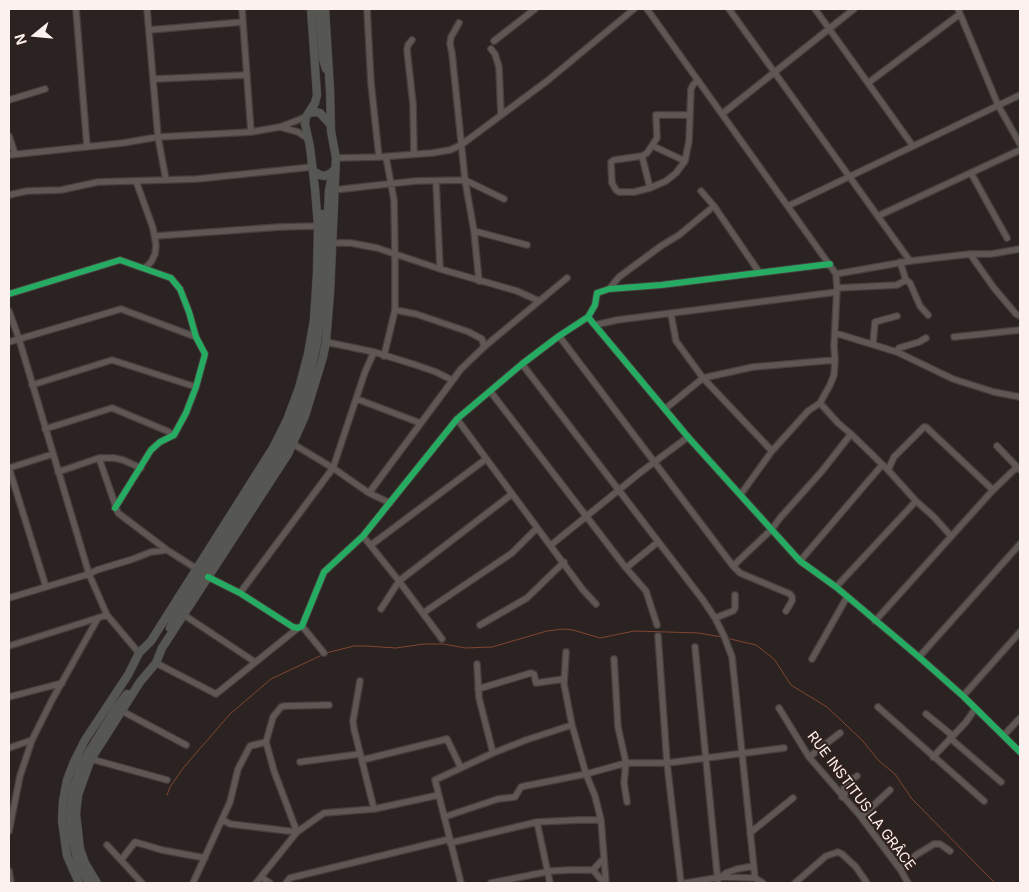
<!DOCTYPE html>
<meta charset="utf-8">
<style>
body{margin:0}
#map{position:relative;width:1029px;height:892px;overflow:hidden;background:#2b2321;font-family:Inter,sans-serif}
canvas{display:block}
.frame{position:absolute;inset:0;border:10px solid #fcf1ee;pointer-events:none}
.north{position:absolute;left:10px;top:10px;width:50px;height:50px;-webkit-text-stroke:4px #30211c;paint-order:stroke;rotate:253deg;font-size:14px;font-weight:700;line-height:20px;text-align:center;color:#fcf1ee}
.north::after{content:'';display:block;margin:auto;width:18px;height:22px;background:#fcf1ee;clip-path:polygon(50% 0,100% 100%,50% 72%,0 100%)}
</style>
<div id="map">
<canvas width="1029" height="892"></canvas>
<div class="frame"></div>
<div class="north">N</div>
</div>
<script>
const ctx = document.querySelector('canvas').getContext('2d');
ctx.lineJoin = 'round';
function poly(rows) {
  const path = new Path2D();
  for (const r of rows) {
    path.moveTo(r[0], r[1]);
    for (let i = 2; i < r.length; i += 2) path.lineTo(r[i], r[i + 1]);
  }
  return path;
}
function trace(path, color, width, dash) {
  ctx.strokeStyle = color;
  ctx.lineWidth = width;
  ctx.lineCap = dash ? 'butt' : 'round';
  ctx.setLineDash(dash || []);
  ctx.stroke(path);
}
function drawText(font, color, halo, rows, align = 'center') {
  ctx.font = font + ' Inter,sans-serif';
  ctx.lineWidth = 4;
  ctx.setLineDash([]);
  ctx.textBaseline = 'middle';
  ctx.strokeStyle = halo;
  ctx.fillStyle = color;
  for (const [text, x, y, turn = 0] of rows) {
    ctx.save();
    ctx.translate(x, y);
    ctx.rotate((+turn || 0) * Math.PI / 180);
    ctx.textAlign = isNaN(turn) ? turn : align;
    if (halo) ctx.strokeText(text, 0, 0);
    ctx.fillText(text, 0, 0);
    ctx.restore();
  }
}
trace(poly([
 [726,638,756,645,774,659,791,685,827,707,862,740,879,761,895,774,912,799,995,883],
 [326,653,354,646,366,646,396,648,424,644,444,644,465,648,492,647,547,631,563,629,573,630,600,638,634,631,699,633,722,637],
 [167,795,170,787,184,767,230,714,271,679,322,655]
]), '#804631', 1);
const minor = poly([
 [76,9,87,147],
 [147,9,158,137,166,180],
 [242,9,251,132],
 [367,9,371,83,379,157],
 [647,9,836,274,837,288,834,346,835,360,834,375,830,385,820,403,808,411,772,451,741,494],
 [729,9,910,261],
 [815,9,913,146],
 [958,9,998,105,1020,144],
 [459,23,451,37,450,44,452,53,465,180,474,231,479,281],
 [149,30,243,22],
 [412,40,408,45,407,50,413,104,414,154],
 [494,41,535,9],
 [491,49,495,54,499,67,501,115],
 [154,79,247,75],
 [868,83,960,14],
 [9,100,45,89],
 [722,114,854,9],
 [690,115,656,115,657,138,647,153,642,156,614,160,611,162,612,183,616,190,619,192,634,192,650,188,666,181,676,173,685,161,689,141,691,89,693,85,698,80],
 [280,127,298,132,307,138],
 [9,136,15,154],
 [653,146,685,161],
 [9,155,123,143,158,137,251,132,280,127,306,117],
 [642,156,650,188],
 [336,158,379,157,432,153,450,150,461,145,547,81,634,9],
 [971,173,1007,238],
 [136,181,153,228,156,245,155,254,151,262,145,268],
 [436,181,440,269],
 [334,190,415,181,465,180,504,199],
 [701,191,714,206,759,272],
 [9,195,27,191,61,190,98,182,197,179,312,167],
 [788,206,1020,95],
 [878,216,1020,150],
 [474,231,527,245],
 [155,236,280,227,318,226],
 [333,243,351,243,377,248,440,269,517,291,539,301],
 [970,254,994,288,1016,314,1020,316],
 [900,262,906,280,910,283,920,306,928,315],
 [836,274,910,261,970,254,991,254,1020,249],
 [837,288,897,285,906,280],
 [609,289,619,277,661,246,679,235,714,206],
 [9,294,120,260,171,278,180,289,189,312,196,337,205,354,196,387,186,413,174,435,160,442,151,450,115,508],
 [395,310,416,314,469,332,482,339,484,347],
 [9,311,19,339,89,574,107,615,139,653],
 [671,314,676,341,703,378,772,451],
 [588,317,688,437,800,561,836,587,919,657,963,696,1020,752],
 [595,325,617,320,837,292],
 [835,333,897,352,953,379,994,392,1020,397],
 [559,336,733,566,740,573,790,594,792,597,792,601,786,611],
 [954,337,1020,330],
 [9,342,121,309,196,337],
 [326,342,374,352,416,365,436,372,452,380],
 [873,344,875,322,897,316],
 [897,352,899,348,919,342,926,338],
 [384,356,395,310,395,255,394,200,386,157],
 [522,364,703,600,715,618,724,636,732,657,755,878],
 [32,385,112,360,196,387],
 [490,391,626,568,646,591,657,625],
 [357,399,420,423],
 [820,403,838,423,851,434,888,470,916,501,934,517,951,536],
 [665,409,703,378,753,367,835,360],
 [457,419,583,590,596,604],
 [45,429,112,408,167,431,174,435],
 [293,444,333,468,369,493,390,503],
 [997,446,1020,470],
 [99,458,118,513,167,550,197,569],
 [888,470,894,457,924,427,926,427,993,490],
 [58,472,99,458,114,458,123,460,141,468],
 [369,493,461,369,484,347,567,278],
 [363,536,399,581,442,639],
 [371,545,486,459],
 [551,545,641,472,688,437],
 [800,561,882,465],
 [733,566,772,529,780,518,822,471,851,434],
 [626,568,658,542],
 [208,577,240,593,293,627,298,628,302,626,324,572,363,536,457,419,522,364,559,336,588,317,595,305,597,293,609,289,661,285,830,264],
 [46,587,9,468,53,454],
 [836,587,916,501],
 [240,593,333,468,365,372,374,352],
 [9,598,89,574,97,570,133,559,151,552,167,550],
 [381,609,399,581,512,494],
 [423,613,512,553,537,528],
 [184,615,255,662],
 [715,618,733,611,735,608,735,595],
 [875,621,993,490,1017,467],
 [480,625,527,598,564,562],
 [302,626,324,653],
 [658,636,667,763,681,883],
 [9,646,107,615],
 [695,647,718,883],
 [566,652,564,684,572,725,586,774,595,796,601,820,604,858,593,870],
 [919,657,1020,544],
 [614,659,618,727,626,763,624,783,627,802],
 [812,659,847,597],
 [156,663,216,694,298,628],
 [477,664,479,698,493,753],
 [360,681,353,721,354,729,374,809],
 [478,689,531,673,534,674,536,683,564,679],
 [963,696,1020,632],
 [9,697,62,683],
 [878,707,984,801],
 [779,708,809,757,861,817,900,869,908,883],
 [122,711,186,745],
 [926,714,953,736],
 [1004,735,1020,718],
 [950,738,1001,782],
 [9,748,32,740],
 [809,757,840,733],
 [933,757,966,722,975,709],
 [91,759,167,780],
 [362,760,447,739,461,768],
 [300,762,360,754],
 [842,797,845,794,844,788,846,783,857,776],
 [444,817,498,799,515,797,521,787,525,786,586,774,626,763,667,763,784,748],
 [861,817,890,790],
 [222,819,230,824,297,832,274,771,266,742,273,717,281,707,285,706,329,705],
 [537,822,550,883],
 [9,831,20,776,32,740,52,700,98,618],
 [750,833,793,798],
 [450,843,537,822,579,820,601,820],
 [107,845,142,883],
 [604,858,606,883],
 [121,860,135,842,162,850,205,858],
 [900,869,916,855,934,844,940,844,950,851],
 [9,871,11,883],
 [261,877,270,883],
 [721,877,726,873,737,869,754,866],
 [193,883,230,802,238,769,250,746,266,742],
 [256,883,297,832,324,813,374,809,439,795],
 [286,883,290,878,450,839],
 [461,883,435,780,493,753,526,740,572,725],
 [491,883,551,871,569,870,593,870,604,883],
 [686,883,721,877,755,878,763,883],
 [795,883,826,856,838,852,842,854,856,867,867,883]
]);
const major = poly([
 [319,9,323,59,326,69],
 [309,113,316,112,320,113,330,124],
 [313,171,320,175,325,176,331,173,335,169],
 [327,234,329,190,331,181],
 [170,628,177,612,280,452,293,426,304,397,317,343,323,296,325,241,322,214],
 [79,883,67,856,62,821,63,801,67,780,74,762,85,740,128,675,139,653,151,641,273,448,287,420,299,388,308,354,314,320,317,273,318,226,315,189,310,147,305,124,306,117,315,103,317,95,311,9],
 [89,883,78,864,71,832,70,813,73,789,82,763,116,708,127,694],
 [97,883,85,863,80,849,76,814,78,795,91,759,140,682,156,663,162,648,288,454,305,416,323,357,326,342,330,293,336,158,331,131,330,90,325,9]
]);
trace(minor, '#453e3c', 8);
trace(major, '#453e3c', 9);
trace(minor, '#5e5754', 5.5);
trace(major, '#565652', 8);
trace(poly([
 [9,294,120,260,171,278,180,289,189,312,196,337,205,354,196,387,186,413,174,435,160,442,151,450,115,508],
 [588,317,688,437,800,561,836,587,919,657,963,696,1020,752],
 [208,577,240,593,293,627,298,628,302,626,324,572,363,536,457,419,522,364,559,336,588,317,595,305,597,293,609,289,661,285,830,264]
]), '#26ab63', 6);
drawText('14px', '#fcf1ee', '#30211c', [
 ["RUE INSTITUS LA GRÂCE",861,801,53]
]);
</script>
